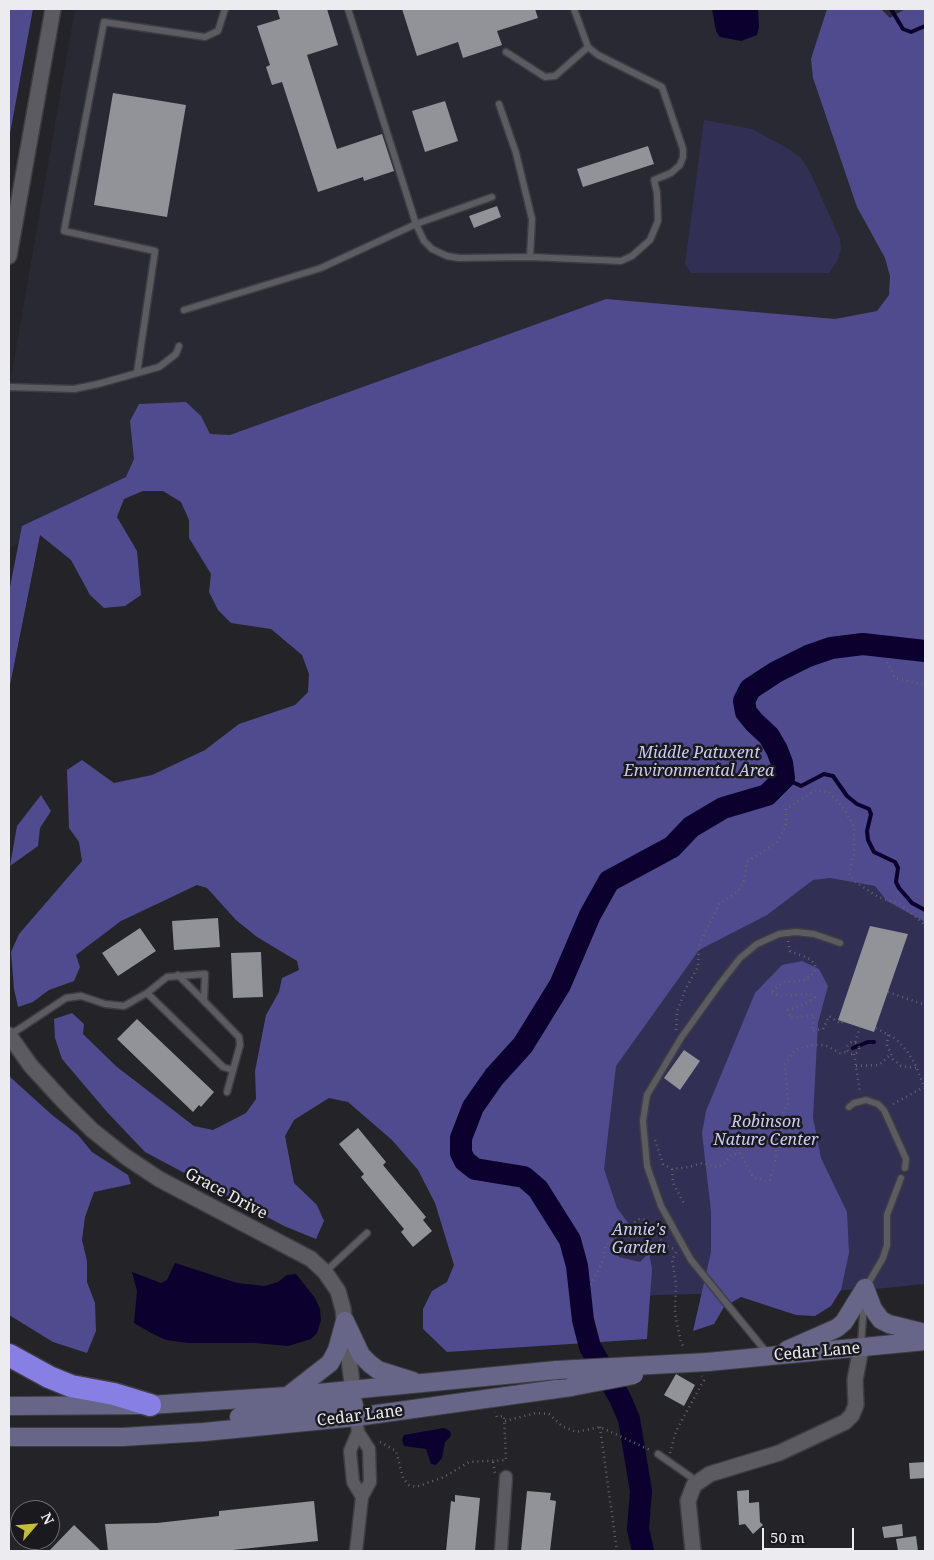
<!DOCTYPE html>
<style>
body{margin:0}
#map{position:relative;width:934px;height:1560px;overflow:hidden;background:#232328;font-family:"Noto Serif",serif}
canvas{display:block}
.frame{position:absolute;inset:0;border:10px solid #ececf0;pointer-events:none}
.north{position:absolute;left:10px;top:1500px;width:50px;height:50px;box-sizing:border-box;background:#19191e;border:1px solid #6d6d72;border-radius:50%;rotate:63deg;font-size:14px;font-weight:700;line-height:20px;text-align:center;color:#ececf0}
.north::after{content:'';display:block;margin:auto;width:18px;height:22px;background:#c4bc3d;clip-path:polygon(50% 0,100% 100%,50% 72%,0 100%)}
.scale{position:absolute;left:762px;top:1528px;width:92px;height:22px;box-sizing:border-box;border:2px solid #ececf0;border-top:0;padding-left:6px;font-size:15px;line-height:18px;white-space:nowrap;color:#ececf0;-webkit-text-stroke:4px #19191e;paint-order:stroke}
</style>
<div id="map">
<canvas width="934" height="1560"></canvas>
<div class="frame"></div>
<div class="north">N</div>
<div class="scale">50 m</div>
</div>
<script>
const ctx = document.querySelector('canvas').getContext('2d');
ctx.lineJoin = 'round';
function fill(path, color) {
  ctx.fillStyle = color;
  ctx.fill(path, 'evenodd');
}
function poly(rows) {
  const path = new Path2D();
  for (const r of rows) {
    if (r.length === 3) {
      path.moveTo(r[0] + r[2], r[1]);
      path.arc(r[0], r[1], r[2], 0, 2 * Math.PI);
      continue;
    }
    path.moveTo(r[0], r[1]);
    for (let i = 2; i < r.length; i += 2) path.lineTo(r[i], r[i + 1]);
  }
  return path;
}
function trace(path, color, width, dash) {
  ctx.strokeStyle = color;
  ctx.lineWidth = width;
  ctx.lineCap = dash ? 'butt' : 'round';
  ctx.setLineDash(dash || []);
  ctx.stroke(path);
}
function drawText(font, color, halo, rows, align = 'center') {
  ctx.font = font + ' "Noto Serif",serif';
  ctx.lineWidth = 5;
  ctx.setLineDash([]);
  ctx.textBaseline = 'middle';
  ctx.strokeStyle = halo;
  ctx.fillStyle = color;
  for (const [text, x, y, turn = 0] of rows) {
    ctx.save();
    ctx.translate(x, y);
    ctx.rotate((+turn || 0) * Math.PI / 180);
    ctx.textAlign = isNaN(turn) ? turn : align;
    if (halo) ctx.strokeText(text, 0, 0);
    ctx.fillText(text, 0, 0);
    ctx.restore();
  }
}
fill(poly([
 [75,9,925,9,925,593,205,451,9,548,9,389]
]), '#292934');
fill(poly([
 [704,120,752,129,789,149,801,158,811,174,840,239,841,250,838,259,829,273,691,273,685,264],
 [925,593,925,1284,875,1289,591,1297,421,1081]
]), '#322f55');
fill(poly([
 [9,9,33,9,9,139],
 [827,9,881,9,890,18,905,9,925,9,925,922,887,901,875,886,830,878,813,880,767,915,699,950,616,1066,604,1169,617,1208,629,1224,613,1236,619,1257,640,1262,649,1253,652,1269,647,1339,447,1352,423,1329,423,1309,432,1291,447,1282,454,1265,435,1203,418,1170,392,1140,348,1102,329,1098,294,1120,285,1136,294,1183,317,1205,324,1221,316,1239,284,1226,145,1152,107,1112,62,1059,55,1038,54,1019,72,1013,84,1024,83,1034,117,1067,194,1126,213,1130,246,1113,256,1099,255,1071,266,1015,279,992,282,978,299,970,297,961,257,937,236,920,207,888,197,885,121,921,76,955,80,967,74,981,49,990,33,1002,18,1007,14,989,11,952,19,934,82,861,79,842,69,828,67,770,82,760,114,783,152,775,205,750,239,724,295,705,308,692,309,674,302,655,271,629,231,623,218,610,209,592,211,574,189,538,189,520,181,502,163,491,143,491,124,499,117,517,137,551,141,595,125,606,104,608,90,595,71,560,40,535,9,690,9,592,22,526,126,477,134,459,130,421,139,404,186,402,201,416,210,434,230,435,606,299,835,319,877,311,889,295,890,276,885,258,857,207,813,78,811,59],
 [41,795,51,811,40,828,38,846,10,866,17,826],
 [802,961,819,969,828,986,818,1023,813,1118,821,1158,847,1212,849,1253,841,1290,831,1306,815,1316,796,1315,741,1297,724,1307,714,1324,693,1331,711,1252,711,1211,702,1133,706,1111,755,993,782,965],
 [9,1076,51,1114,78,1135,92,1152,128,1175,131,1184,94,1192,85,1217,82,1240,87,1261,87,1282,95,1303,96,1331,87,1353,53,1342,9,1315]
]), '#504a8e');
fill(poly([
 [712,9,758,9,759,27,757,35,741,41,720,37,716,31],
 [175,1263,237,1283,265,1286,278,1282,287,1275,296,1274,315,1298,320,1309,321,1320,317,1333,311,1339,288,1346,255,1343,188,1343,166,1340,153,1334,134,1323,137,1291,132,1272,161,1283,167,1280],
 [444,1428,450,1431,451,1436,445,1442,442,1458,436,1465,431,1464,426,1449,404,1446,402,1440,404,1435]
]), '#0c012e');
trace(poly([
 [891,9,903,29,911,32,925,26],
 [784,778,801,786,824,774,833,776,847,796,857,804,869,809,871,814,867,831,868,840,874,852,895,862,898,868,896,882,899,888,912,903,925,910],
 [853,1048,868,1042,874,1042]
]), '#0c012e', 4);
trace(poly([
 [643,1551,638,1529,641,1491,629,1419,620,1398,590,1347,583,1320,577,1266,570,1240,538,1189,524,1177,475,1169,465,1161,461,1153,461,1138,473,1107,494,1077,523,1045,560,985,590,915,609,881,672,847,691,827,723,808,767,795,784,778,782,763,777,750,769,736,754,722,746,712,744,701,750,689,776,672,808,656,831,648,863,644,925,651]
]), '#0c012e', 22);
fill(poly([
 [277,9,327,9,338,45,307,55,337,149,382,134,394,171,364,181,363,177,318,192,282,82,272,85,266,67,270,65,257,26,280,19],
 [402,9,535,9,538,18,497,31,502,45,463,58,458,42,417,56],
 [113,93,186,105,167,217,94,205],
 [445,101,458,141,425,152,412,111],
 [648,146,654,164,583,187,577,169],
 [497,206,501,217,474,228,469,216],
 [218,918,220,947,174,950,172,921],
 [870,926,908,934,874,1032,838,1020],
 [140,928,156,951,118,976,102,953],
 [261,952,263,997,233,998,231,953],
 [137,1019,214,1092,201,1107,199,1105,193,1112,117,1039],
 [684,1050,700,1061,680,1090,664,1078],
 [358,1128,386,1162,383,1165,426,1217,423,1220,432,1231,413,1247,401,1232,404,1229,361,1177,364,1174,339,1144],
 [676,1374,695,1385,684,1406,664,1395],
 [925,1462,925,1478,910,1479,909,1463],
 [749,1490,749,1503,759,1502,760,1522,763,1525,753,1534,745,1524,739,1525,737,1491],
 [527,1491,551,1493,550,1500,556,1501,550,1551,521,1551],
 [455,1495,480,1498,475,1551,446,1551,451,1501,455,1502],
 [314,1501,318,1541,223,1551,108,1551,105,1524,157,1523,219,1516,219,1511],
 [902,1524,903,1536,884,1538,882,1527],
 [74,1525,101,1551,49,1551],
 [916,1536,918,1551,898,1551,896,1539]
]), '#929299');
const service = poly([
 [348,9,416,224,424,241,432,249,447,256,459,258,530,257,621,261,632,256,650,240,658,221,657,193,654,180,671,173,680,165,683,157,683,149,662,87,598,55,588,47,574,9],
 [506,52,545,77,555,76,588,47],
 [499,104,516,153,532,219,530,257],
 [184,310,321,268,416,224,492,197],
 [137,373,155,251,64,231,104,22,205,37,218,31,225,9],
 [9,387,74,389,98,384,159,367,176,354,179,346],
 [178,975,204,1001],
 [147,993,223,1067,233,1070],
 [10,1035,66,998,81,996,105,1004,124,1006,147,993,167,977,205,974,204,1001,239,1037,240,1045,227,1092],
 [849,1107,854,1103,866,1100,878,1104,884,1110,906,1159,905,1168],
 [326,1271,367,1233],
 [866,1287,883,1258,887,1245,887,1215,901,1178],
 [861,1345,864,1302],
 [768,1354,691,1260,661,1206,647,1166,643,1121,647,1095,681,1038,719,985,740,958,757,944,779,934,796,932,814,934,840,943],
 [658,1454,698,1482]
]);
const minor = poly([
 [358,1432,350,1451,353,1482,362,1497],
 [356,1551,362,1497,370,1482,369,1449,358,1432,356,1417],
 [501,1551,506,1477]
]);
const tertiary = poly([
 [9,256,53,9],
 [9,1035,31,1066,64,1102,92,1130,126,1157,159,1179,311,1259,325,1272,338,1291,343,1309,354,1400],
 [693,1551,688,1501,694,1485,710,1474,779,1453,845,1422,852,1415,856,1405,855,1380,861,1348]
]);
const secondary = poly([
 [865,1288,873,1309,881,1320,889,1324,925,1333],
 [345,1321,361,1355,370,1364,378,1370,413,1381],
 [787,1350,837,1328,844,1322,865,1288],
 [708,1362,925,1341],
 [289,1395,330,1363,337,1350,345,1321],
 [9,1406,150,1405,288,1396,557,1370],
 [239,1417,354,1405],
 [9,1437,122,1437,204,1432,356,1417,571,1387]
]);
const motorway = poly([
 [9,1355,49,1377,71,1386,114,1394,150,1405]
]);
trace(service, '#3d3d42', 9);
trace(minor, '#3d3d42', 15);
trace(tertiary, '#3d3d42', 18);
trace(secondary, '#3d3d42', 20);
trace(motorway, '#3d3d42', 25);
trace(poly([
 [887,662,895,678,925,685],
 [788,941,790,951,810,959,815,964,815,972,805,980,783,982,770,993,780,996,810,994,815,997,804,1004,788,1010,790,1018,814,1015,812,1031,823,1029,829,1016,841,1024,843,1021],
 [888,992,925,1005],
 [876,1028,896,1039,907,1051,915,1064,925,1089],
 [676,1030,677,1012,685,990,698,967,699,945,719,904,737,892,743,884,747,862,777,842,786,826,786,809,816,790,830,793,845,810,854,827,854,854,849,873,854,881,878,897,900,904,925,925],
 [888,1035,887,1045,893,1059,901,1066,917,1068],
 [853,1048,6],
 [855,1042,860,1027],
 [854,1054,860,1092],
 [856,1066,879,1065,890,1055],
 [893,1104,924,1087],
 [655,1140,663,1164,672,1169,689,1167,702,1163,717,1167,726,1163,731,1155,740,1153,753,1177,764,1181,770,1180,776,1158,777,1121,788,1104,785,1064,793,1052,799,1048,814,1045,825,1045,840,1053,848,1052],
 [672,1169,673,1183,685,1205],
 [641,1227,8],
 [649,1231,658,1235,663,1244,674,1249],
 [676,1252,672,1260,676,1283,675,1314,681,1343,685,1348],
 [591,1285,604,1258,605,1246,617,1236,635,1233],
 [505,1421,536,1413,549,1414,562,1426,576,1432,600,1427,650,1450],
 [600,1427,617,1551],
 [380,1442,396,1451,403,1478,409,1485,416,1487,444,1477,469,1462,506,1460,504,1416,497,1417,495,1412],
 [670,1453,676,1431,704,1380,702,1376],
 [493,1462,495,1473]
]), '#646469', 2.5, [1, 4]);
trace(service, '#5b5b61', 6);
trace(minor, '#5b5b61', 12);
trace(tertiary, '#5b5b61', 15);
trace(secondary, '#686688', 18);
trace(motorway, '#887fe4', 22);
const secondaryBridge = poly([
 [557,1370,708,1362],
 [571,1387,634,1375]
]);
trace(secondaryBridge, '#3d3d42', 20, []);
trace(secondaryBridge, '#686688', 18);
drawText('italic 16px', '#ccccf4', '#19191e', [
 ["Middle Patuxent",699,753],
 ["Environmental Area",699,771],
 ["Robinson",766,1122],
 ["Nature Center",766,1140],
 ["Annie's",639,1230],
 ["Garden",639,1248]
]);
drawText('16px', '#ececf0', '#19191e', [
 ["Grace Drive",226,1194,28],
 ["Cedar Lane",817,1352,-5],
 ["Cedar Lane",360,1416,-7]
]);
</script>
